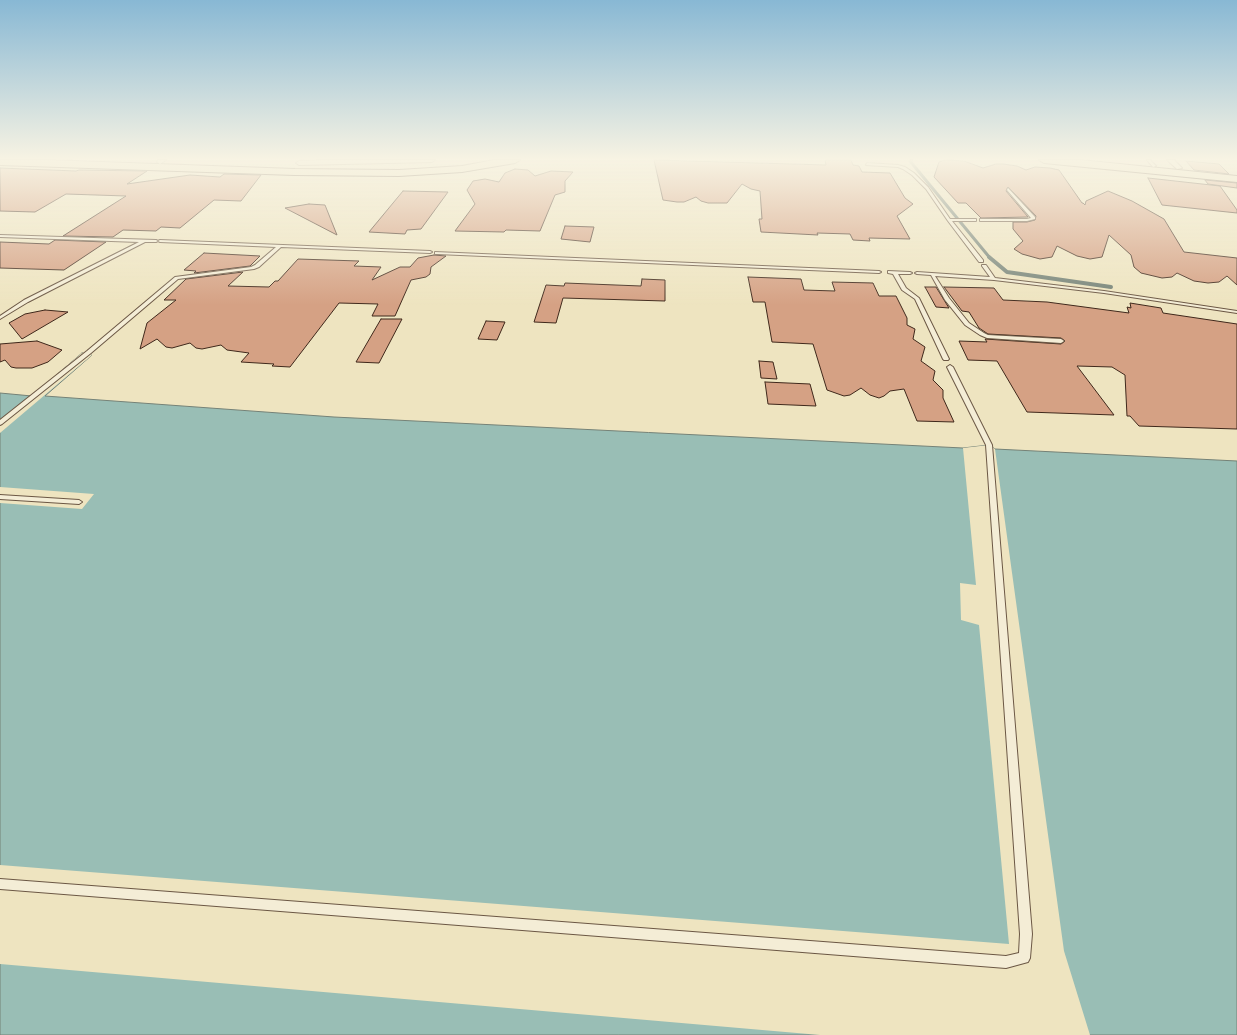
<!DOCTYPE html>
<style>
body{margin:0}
canvas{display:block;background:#eee4c0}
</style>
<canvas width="1237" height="1035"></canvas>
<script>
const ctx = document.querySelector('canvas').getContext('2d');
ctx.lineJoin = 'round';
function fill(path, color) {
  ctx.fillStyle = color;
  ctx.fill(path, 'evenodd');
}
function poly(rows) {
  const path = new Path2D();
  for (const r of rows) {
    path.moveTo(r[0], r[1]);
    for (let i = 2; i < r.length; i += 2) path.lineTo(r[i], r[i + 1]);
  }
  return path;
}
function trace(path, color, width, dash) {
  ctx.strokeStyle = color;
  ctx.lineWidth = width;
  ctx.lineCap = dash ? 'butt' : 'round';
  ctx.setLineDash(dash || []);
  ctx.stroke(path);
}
const water = poly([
 [82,353,92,355,45,396,334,417,963,448,989,445,995,449,1237,461,1237,1035,0,1035,0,393,32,396,82,353]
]);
fill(water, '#99beb5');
trace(water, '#758277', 1);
fill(poly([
 [89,352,92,355,0,433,0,422,82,353],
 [989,445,995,449,1064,951,1090,1035,820,1035,0,964,0,865,1009,944,979,625,961,620,960,583,976,585,963,448],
 [0,487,94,494,82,509,0,503]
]), '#eee4c0');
trace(poly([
 [912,160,910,161,990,258]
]), '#758277', 3);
trace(poly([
 [989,257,1007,272,1111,287]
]), '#758277', 4);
const building = poly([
 [654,160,826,165,825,160,851,160,853,165,859,166,862,172,890,173,905,198,913,204,897,216,910,239,869,238,870,241,853,240,850,234,817,233,818,235,761,232,759,219,762,219,760,191,751,189,742,184,727,203,708,203,701,201,696,197,684,202,677,202,663,200,654,160],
 [945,160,964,161,983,168,996,164,1003,164,1017,166,1026,170,1035,167,1050,168,1059,170,1082,203,1083,203,1085,205,1086,201,1108,191,1132,201,1164,219,1184,252,1237,258,1237,285,1227,276,1219,282,1208,283,1194,281,1177,273,1172,277,1162,278,1141,273,1134,267,1131,255,1109,235,1102,257,1090,259,1077,256,1057,246,1052,257,1040,259,1022,254,1014,249,1023,241,1013,229,1013,222,1027,222,1035,220,1036,216,1008,187,1006,191,1028,217,981,218,966,203,958,203,934,177,939,162,945,160],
 [1186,161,1219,164,1229,174,1194,170,1186,161],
 [0,168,76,171,79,170,147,171,127,184,190,175,220,177,224,174,261,175,241,201,214,200,180,228,161,227,156,231,123,230,113,237,63,236,126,196,66,194,35,212,0,211,0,168],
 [515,169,528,170,535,176,551,171,573,172,565,181,565,192,555,195,540,231,506,230,504,232,455,231,475,204,467,190,473,181,485,179,499,182,505,173,515,169],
 [1148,178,1220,186,1237,210,1237,213,1162,205,1148,178],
 [1205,180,1237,183,1237,188,1208,184,1205,180],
 [403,191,448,192,421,229,407,230,405,234,369,232,403,191],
 [309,204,325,205,337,235,285,208,309,204],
 [565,226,594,227,590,242,561,239,565,226],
 [55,240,106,242,64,270,0,268,0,242,49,244,55,240],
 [204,253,260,256,250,266,194,273,196,271,184,270,204,253],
 [434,255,446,256,431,267,430,274,426,277,411,280,395,316,372,316,378,304,339,303,290,367,272,366,274,364,241,362,249,353,227,350,221,345,202,349,196,348,190,343,172,348,166,347,157,339,140,349,147,323,176,300,164,300,186,279,243,272,228,286,269,287,275,281,278,281,298,259,359,261,354,266,381,267,372,280,400,267,410,267,418,258,434,255],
 [748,277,801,279,804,290,835,291,832,282,873,283,879,296,896,296,907,318,907,325,915,329,913,339,925,347,921,361,935,371,933,380,943,390,943,398,954,422,917,421,904,389,890,391,884,396,879,398,870,395,861,388,850,395,844,396,827,390,813,344,772,342,765,302,753,302,748,277],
 [642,279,665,280,665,301,563,298,556,323,534,322,546,285,564,286,565,283,641,286,642,279],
 [925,287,936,287,949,308,936,307,925,287],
 [944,287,994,288,1003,300,1047,302,1129,313,1127,307,1131,308,1130,303,1161,308,1163,313,1237,324,1237,429,1139,426,1130,416,1127,416,1125,375,1112,367,1077,366,1114,415,1027,412,997,361,968,360,959,341,987,342,985,339,1061,344,1065,341,1061,338,988,334,979,328,969,312,962,311,944,287],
 [45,310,68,312,22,339,9,323,25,314,45,310],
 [381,319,402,319,379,363,356,362,381,319],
 [486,321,505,322,497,340,478,339,486,321],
 [37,341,62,350,48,362,32,368,16,368,11,367,5,360,0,362,0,344,37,341],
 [759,361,773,362,777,379,761,378,759,361],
 [765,382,810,384,816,406,768,404,765,382]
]);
fill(building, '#d5a184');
trace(building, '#3f281b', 1);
const lane = poly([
 [1147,160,1150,160,1156,166,1153,167,1147,160],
 [867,163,898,165,905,167,914,173,928,187,950,219,976,219,976,221,952,221,983,260,983,262,979,262,948,221,926,189,912,175,903,169,898,167,866,165,867,163],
 [1008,188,1035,217,1035,219,1027,221,980,221,980,219,1027,219,1031,218,1007,190,1008,188],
 [0,235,156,240,158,241,160,240,430,251,432,252,430,253,281,247,259,267,254,269,178,279,91,353,2,424,0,425,0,420,87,351,175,277,251,267,255,265,276,247,160,242,158,241,156,242,145,242,28,302,0,319,0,316,24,300,139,242,0,237,0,235],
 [435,252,879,271,881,272,879,273,437,254,435,254,435,252],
 [982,265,986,265,995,278,1104,291,1237,311,1237,313,1104,293,994,280,935,276,949,298,969,323,984,333,988,335,1061,339,1064,341,1061,343,987,338,980,335,965,325,945,300,931,275,917,274,915,273,917,272,990,277,982,266,982,265],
 [888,271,910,272,912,273,910,274,898,274,906,288,919,298,949,359,948,360,944,360,943,359,915,299,902,290,893,274,888,273,888,271],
 [950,365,953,367,992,445,1032,934,1030,958,1028,962,1006,968,0,889,0,879,1006,956,1019,953,1020,934,986,445,947,367,950,365],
 [0,495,79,500,82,502,79,504,0,499,0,495]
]);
const street = poly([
 [166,160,160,164,157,162,158,160,166,160],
 [324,160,435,160,432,162,299,165,296,163,299,161,324,160],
 [1167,160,1174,160,1182,168,1177,169,1167,160]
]);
const highway = poly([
 [0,160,47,160,295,169,399,170,462,166,494,160,520,160,515,163,462,172,399,176,295,175,0,165,0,160],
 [1039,160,1081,160,1237,176,1237,182,1044,163,1039,160]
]);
trace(lane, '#6b5744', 2);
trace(street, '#6b5744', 2);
trace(highway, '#3f281b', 2);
fill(lane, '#f4edd6');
fill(street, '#f4edd6');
fill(highway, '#eee4c0');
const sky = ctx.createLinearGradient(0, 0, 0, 305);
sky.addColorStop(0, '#88b8d4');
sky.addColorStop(0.52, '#f7f3e3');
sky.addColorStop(1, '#f7f3e300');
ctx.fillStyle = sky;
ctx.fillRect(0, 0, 1237, 305);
</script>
